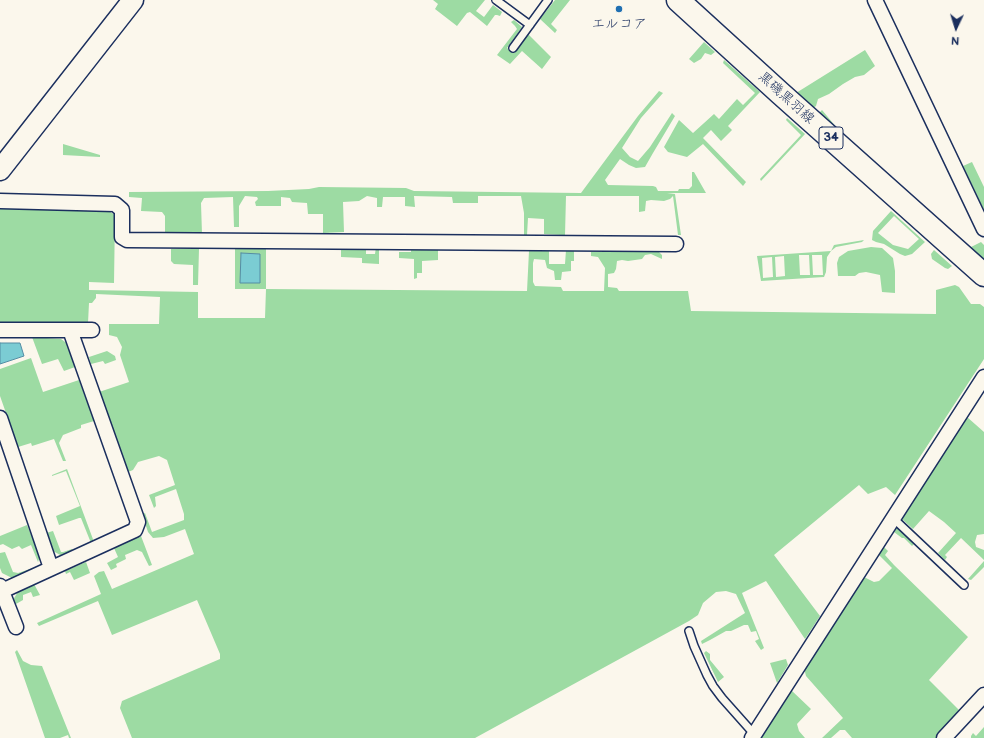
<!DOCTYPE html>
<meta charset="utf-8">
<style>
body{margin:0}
#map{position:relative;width:984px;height:738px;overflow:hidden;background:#fbf7ec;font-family:"Balsamiq Sans",sans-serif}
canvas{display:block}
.north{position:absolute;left:936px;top:8px;width:40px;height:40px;-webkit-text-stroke:3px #fbf7ec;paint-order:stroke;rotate:184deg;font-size:11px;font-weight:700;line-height:16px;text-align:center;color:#1b2f5e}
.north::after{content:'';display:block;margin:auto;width:14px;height:18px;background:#1b2f5e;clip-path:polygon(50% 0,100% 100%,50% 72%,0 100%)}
</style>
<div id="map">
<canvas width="984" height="738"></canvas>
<div class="north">N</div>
</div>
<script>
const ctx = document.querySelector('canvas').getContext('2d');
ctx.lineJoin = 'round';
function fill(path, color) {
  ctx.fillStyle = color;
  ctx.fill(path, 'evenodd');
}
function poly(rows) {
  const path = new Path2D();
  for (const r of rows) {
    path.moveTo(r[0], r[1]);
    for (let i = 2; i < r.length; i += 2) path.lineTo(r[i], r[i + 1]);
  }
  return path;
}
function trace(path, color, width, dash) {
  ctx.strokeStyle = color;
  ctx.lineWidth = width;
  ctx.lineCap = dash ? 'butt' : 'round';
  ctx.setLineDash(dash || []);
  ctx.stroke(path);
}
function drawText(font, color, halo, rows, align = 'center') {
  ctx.font = font + ' "Balsamiq Sans","Klee One",sans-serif';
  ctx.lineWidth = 3;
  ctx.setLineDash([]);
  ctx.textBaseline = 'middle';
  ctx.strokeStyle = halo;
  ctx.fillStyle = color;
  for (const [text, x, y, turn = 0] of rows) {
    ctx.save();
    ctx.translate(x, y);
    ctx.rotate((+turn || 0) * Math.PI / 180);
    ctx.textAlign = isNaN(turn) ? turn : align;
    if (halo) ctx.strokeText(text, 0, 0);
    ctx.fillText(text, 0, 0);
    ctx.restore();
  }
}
fill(poly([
 [433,0,485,0,476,11,484,17,493,5,502,12,500,16,497,15,495,15,487,26,470,12,467,13,457,26,435,9,438,4],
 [555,0,570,0,551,24,557,30,555,33,540,19],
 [514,20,522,27,507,48,514,53,528,34,551,57,542,69,522,51,510,64,497,55,517,29,515,26,511,22],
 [704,42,715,52,711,55,705,53,701,59,694,63,689,59],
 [865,50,875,66,864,75,855,77,843,84,829,94,818,99,816,106,813,108,796,93],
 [724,60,760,92,728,126,732,130,721,141,711,130,703,138,746,182,743,186,703,144,687,157,668,152,664,147,679,120,693,133,714,114,719,119,737,99,743,105,755,93,723,63],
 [659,91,663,93,641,118,622,148,630,157,638,161,650,147,672,113,675,116,653,153,645,167,636,168,629,165,620,159,605,180,608,185,653,186,656,187,658,191,678,191,679,189,689,189,692,186,692,172,694,172,706,193,667,193,675,194,681,235,678,235,673,196,670,199,664,201,651,200,646,201,645,211,639,212,639,196,566,196,565,235,561,235,544,234,544,219,528,218,527,235,524,235,524,213,521,196,478,196,478,203,453,203,452,197,414,196,415,207,405,206,405,197,383,197,382,207,377,207,377,198,367,196,359,201,343,202,344,232,323,233,323,214,308,214,307,203,292,202,290,198,281,197,281,206,256,206,255,202,258,199,257,197,245,196,239,206,239,227,234,227,233,197,204,198,201,203,202,234,165,234,165,216,162,212,141,211,142,198,129,197,129,192,268,191,309,189,319,187,406,188,414,191,581,193,638,116],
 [822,110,837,128,836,130,818,114],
 [787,118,805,134,761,181,760,179,801,135,786,120],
 [63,144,100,155,100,157,63,155],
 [972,162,984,187,984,210,963,166],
 [0,207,107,210,115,215,114,283,89,282,89,290,198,292,198,318,265,318,266,289,235,289,235,247,266,248,266,289,527,291,529,251,549,251,549,264,565,264,566,250,574,251,574,261,571,261,571,271,562,272,561,280,555,280,554,271,547,268,545,260,534,259,533,263,533,282,535,286,561,287,563,291,604,291,605,268,598,257,591,256,591,252,659,252,662,255,662,259,651,254,645,255,642,259,628,261,622,260,617,261,616,269,614,273,608,274,608,287,617,288,619,291,688,291,691,311,936,314,936,290,955,285,959,287,971,304,980,304,984,307,984,359,895,495,886,487,868,494,859,485,774,555,820,616,805,639,766,581,742,593,764,648,761,650,755,641,759,639,756,631,751,632,748,625,744,625,731,631,726,631,710,640,702,644,701,641,745,613,736,594,726,591,716,592,703,603,698,615,689,621,475,738,132,738,120,708,122,701,220,659,220,654,197,600,112,635,98,601,39,626,37,623,101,594,94,576,99,572,104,571,112,589,194,554,185,529,164,537,153,538,148,532,142,514,145,513,152,532,184,520,184,514,176,489,155,497,156,506,154,508,149,495,175,485,167,460,159,456,138,462,133,470,128,472,99,392,129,382,120,355,122,347,117,337,109,335,109,324,159,324,160,297,96,294,96,298,92,303,89,303,88,323,0,323],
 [891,211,925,242,912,254,905,256,900,254,884,244,876,242,872,240,873,231],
 [894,216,919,239,908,249,893,245,878,233],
 [864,240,862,242,836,247,831,251,827,257,826,272,824,277,761,281,757,256,831,251,834,245],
 [799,255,809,255,810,275,800,275],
 [812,255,822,255,823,275,813,275],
 [784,256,785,276,776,277,775,257],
 [772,257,773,277,763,278,762,258],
 [981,242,984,245,984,260,980,258,972,250,971,247],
 [341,247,366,247,366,254,375,254,376,247,379,248,379,264,362,263,362,258,341,257],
 [871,247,882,248,893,258,895,271,895,293,882,292,880,275,866,272,859,273,855,276,838,276,837,263,839,257,848,251],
 [411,248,438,248,438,260,422,261,422,273,417,273,417,278,414,279,414,259,399,258,399,252,411,252],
 [171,249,199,249,198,285,193,285,193,265,174,264,171,261],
 [934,250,952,266,948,269,945,268,932,259,931,254],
 [32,337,61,339,68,344,75,367,64,371,58,359,42,364],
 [107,351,115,356,116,360,105,364,103,361,91,364,89,357],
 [31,358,43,392,79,380,94,421,81,425,81,428,63,435,59,443,66,461,63,461,54,439,32,446,31,443,18,447,0,396,0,369],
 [967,417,984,432,984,534,977,535,975,542,976,547,984,550,984,560,961,538,945,555,947,557,945,560,938,553,956,533,944,522,929,511,913,529,902,519,917,495],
 [67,469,94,542,91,543,81,518,79,518,59,525,56,516,80,506,66,471,52,476,52,475],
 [27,525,40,556,38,562,31,545,22,549,19,546,12,549,3,544,0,545,0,536],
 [897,528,914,544,912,546,904,538,902,538,894,532],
 [53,531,61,552,63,552,72,549,73,551,62,556,53,551,46,533],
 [141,536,152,565,149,566,142,552,137,550,125,555,126,559,116,564,117,567,111,570,107,563,118,557,114,548],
 [883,546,888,551,885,555,894,565,968,637,929,680,959,710,950,721,948,728,940,738,852,738,845,730,840,730,831,738,822,738,843,718,806,676,804,668,864,577,874,582,879,581,892,568,878,554],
 [5,552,13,572,18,573,33,568,34,570,12,578,2,573,0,568,0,553],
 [984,561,984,567,971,580,968,579],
 [86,562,90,573,74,580,70,572,66,574,65,571],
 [34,584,40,595,33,597,31,592,23,595,23,600,16,604,13,600,19,590],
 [17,650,23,661,31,665,42,666,71,738,69,738,68,735,60,738,45,738,15,652],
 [706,651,710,654,710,660,724,677,718,682,704,653],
 [786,659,788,665,777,683,770,663],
 [791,690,811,709,797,724,799,731,805,738,759,738],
 [984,727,984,738,971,738,971,736,973,733,976,736]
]), '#9ddba3');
const water = poly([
 [241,253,260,254,260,283,240,283,241,253],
 [0,343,20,343,24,356,0,364,0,343]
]);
fill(water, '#7bccd3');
trace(water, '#558da4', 1);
const lane = poly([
 [496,0,530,25],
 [513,48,548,0],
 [893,518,964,585],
 [689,631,694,646,707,675,713,686,722,698,754,734]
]);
const street = poly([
 [875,0,984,229],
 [0,201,115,204,122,210,122,237,127,240,676,244],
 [0,330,92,330],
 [0,418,51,568],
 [0,586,16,627],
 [2,591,135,530,138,522,70,330],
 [752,738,984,377],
 [944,738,984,695]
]);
const secondary = poly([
 [0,170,133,0]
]);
const primary = poly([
 [678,0,780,93,984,275]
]);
trace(lane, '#1b2f5e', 10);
trace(street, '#1b2f5e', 17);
trace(secondary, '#1b2f5e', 23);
trace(primary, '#1b2f5e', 25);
trace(lane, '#fbf7ec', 7);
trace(street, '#fbf7ec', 14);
trace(secondary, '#fbf7ec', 20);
trace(primary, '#fbf7ec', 22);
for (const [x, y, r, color] of [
 [619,9,4,"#1f6fb2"]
]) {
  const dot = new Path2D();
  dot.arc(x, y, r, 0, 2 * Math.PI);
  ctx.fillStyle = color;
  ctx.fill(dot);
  trace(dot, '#fbf7ec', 1.5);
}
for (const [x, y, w] of [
 [831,138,24]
]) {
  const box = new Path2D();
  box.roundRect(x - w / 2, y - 11, w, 22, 3);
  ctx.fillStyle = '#fbf7ec';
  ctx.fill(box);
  trace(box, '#1b2f5e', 1);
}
drawText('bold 13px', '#1b2f5e', null, [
 ["34",831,138]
]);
drawText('14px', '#1b2f5e', '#fbf7ec', [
 ["エルコア",619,24]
]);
drawText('14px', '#1b2f5e', '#fbf7ec', [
 ["黒磯黒羽線",786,98,42]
]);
</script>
